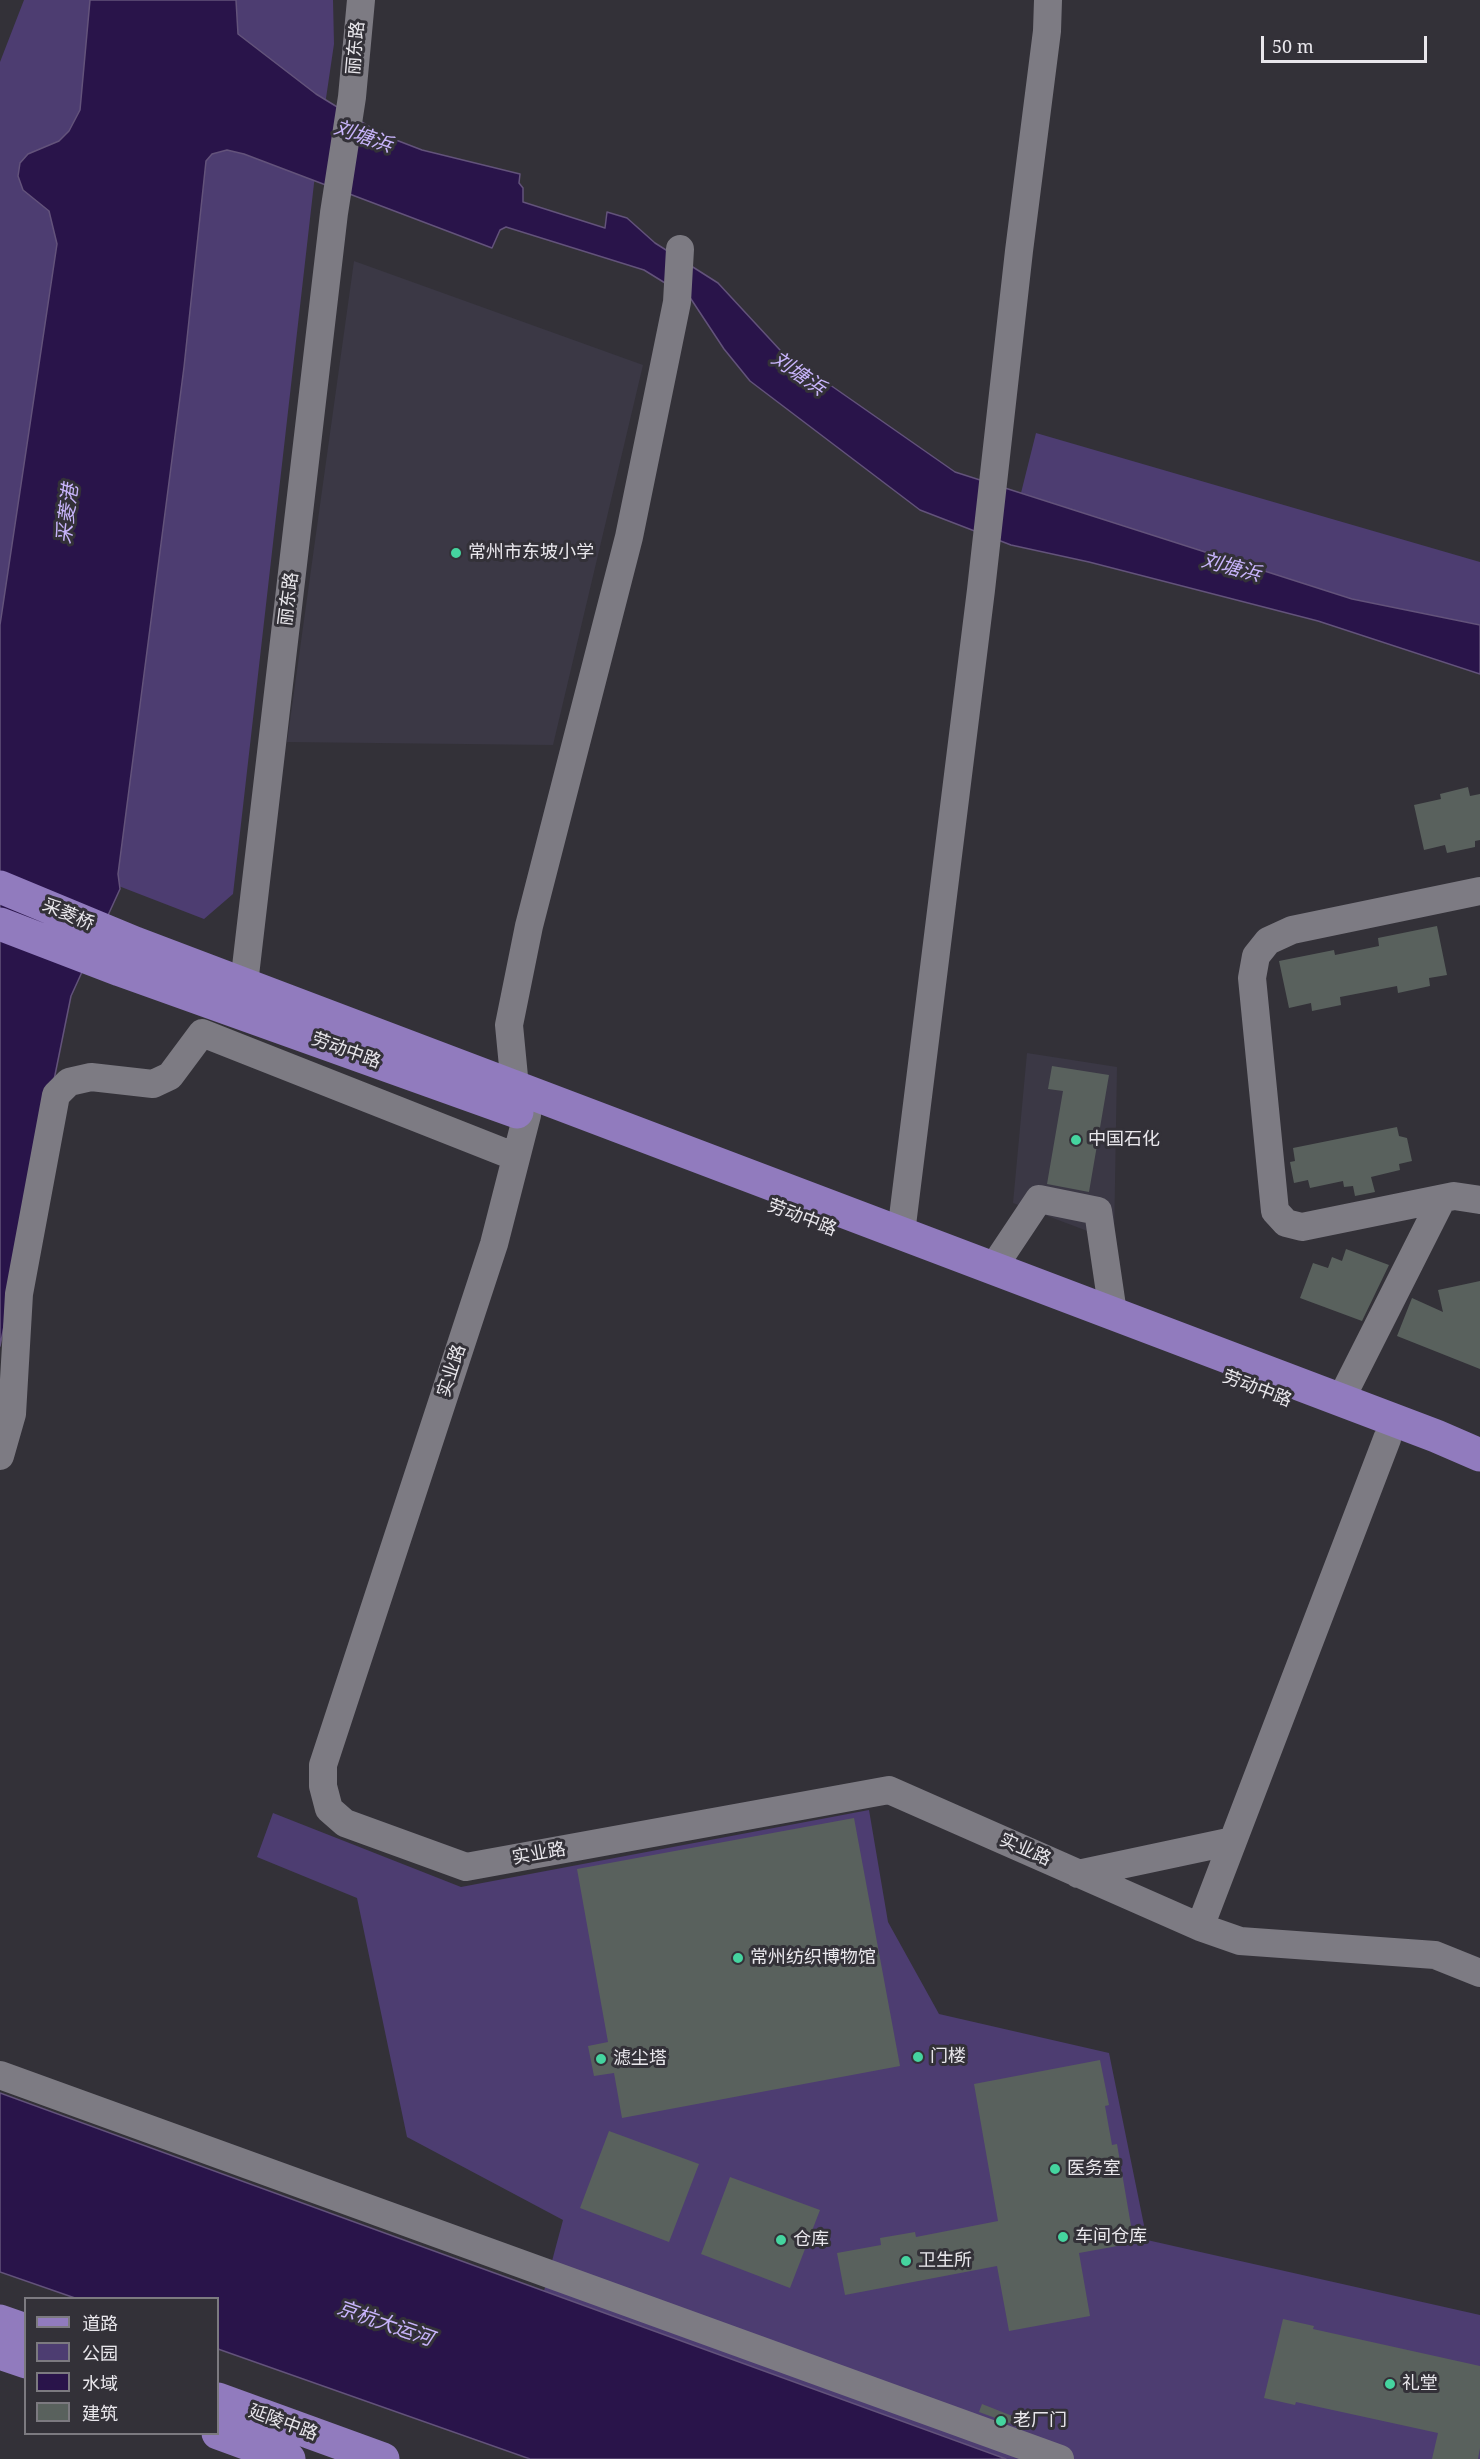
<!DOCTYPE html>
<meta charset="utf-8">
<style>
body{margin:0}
#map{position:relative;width:1480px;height:2459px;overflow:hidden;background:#333138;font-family:"Noto Serif","Noto Sans SC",serif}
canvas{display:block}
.legend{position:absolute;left:24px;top:2297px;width:195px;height:138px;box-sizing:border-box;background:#333138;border:2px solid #7c7a80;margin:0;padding:8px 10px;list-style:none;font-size:18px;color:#e9e7ec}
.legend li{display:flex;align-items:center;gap:12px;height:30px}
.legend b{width:30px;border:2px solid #7c7a80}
.scale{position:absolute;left:1261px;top:36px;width:166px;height:27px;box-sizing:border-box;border:3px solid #e9e7ec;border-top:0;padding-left:8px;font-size:18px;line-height:21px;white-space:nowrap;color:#e9e7ec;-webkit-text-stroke:4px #333138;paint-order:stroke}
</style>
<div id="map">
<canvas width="1480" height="2459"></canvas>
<ul class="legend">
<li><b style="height:8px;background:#917bbe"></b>道路</li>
<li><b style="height:16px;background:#4d3d71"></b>公园</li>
<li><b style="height:16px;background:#29144a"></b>水域</li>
<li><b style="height:16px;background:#59615d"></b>建筑</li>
</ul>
<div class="scale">50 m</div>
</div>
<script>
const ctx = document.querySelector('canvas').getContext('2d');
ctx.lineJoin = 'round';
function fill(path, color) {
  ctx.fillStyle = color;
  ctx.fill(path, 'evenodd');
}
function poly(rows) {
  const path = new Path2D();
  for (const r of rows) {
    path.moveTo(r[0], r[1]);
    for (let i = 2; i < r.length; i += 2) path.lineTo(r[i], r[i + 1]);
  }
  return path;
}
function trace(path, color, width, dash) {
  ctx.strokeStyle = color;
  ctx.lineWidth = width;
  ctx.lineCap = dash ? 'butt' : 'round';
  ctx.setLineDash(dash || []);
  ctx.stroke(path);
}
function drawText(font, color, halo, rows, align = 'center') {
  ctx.font = font + ' "Noto Serif","Noto Sans SC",serif';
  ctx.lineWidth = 6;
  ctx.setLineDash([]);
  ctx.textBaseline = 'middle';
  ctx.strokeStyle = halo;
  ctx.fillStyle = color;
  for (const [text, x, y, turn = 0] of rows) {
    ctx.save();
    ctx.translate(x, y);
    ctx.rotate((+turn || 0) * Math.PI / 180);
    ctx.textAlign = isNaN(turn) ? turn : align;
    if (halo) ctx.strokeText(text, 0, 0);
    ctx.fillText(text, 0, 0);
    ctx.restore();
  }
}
fill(poly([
 [354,261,643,365,553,745,287,742],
 [1027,1053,1117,1067,1114,1241,1013,1203]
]), '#3b3845');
fill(poly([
 [24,0,104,0,0,807,0,62],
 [205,0,333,0,334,44,316,166,233,894,204,919,85,873],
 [1036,433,1480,562,1480,625,1352,599,1021,493],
 [869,1810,888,1922,939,2014,1109,2053,1147,2240,1480,2315,1480,2459,1006,2459,544,2291,563,2220,407,2137,357,1898,257,1857,273,1813,461,1887]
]), '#4d3d71');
const water = poly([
 [90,0,236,0,238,34,316,94,383,135,422,150,520,174,519,183,523,188,523,202,605,228,607,212,627,218,655,243,718,283,780,350,955,472,1352,599,1480,625,1480,674,1318,621,1089,562,1011,545,920,510,750,381,724,349,691,299,644,270,506,227,500,230,492,248,244,154,227,150,212,154,206,161,184,367,118,874,120,889,71,996,0,1346,0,625,57,244,49,211,23,190,18,176,20,163,28,154,59,141,69,131,80,110,90,0],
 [0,2093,544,2291,1006,2459,530,2459,218,2349,218,2298,75,2298,0,2272,0,2093]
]);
fill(water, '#29144a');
trace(water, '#63537b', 1.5);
fill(poly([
 [1468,787,1470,796,1480,794,1480,840,1475,841,1475,847,1447,853,1445,845,1424,850,1414,805,1441,799,1440,794],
 [1437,926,1447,975,1429,978,1430,986,1398,993,1397,986,1340,997,1341,1005,1312,1011,1311,1003,1289,1008,1279,961,1334,950,1335,955,1379,946,1378,938],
 [1052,1066,1109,1075,1089,1192,1047,1184,1063,1091,1048,1089],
 [1397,1127,1399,1136,1407,1138,1412,1161,1399,1164,1400,1170,1371,1177,1375,1192,1355,1196,1353,1186,1344,1187,1343,1181,1310,1188,1308,1180,1294,1183,1290,1162,1295,1161,1293,1148],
 [1346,1249,1389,1265,1362,1321,1300,1298,1313,1263,1328,1268,1332,1257,1342,1261],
 [1480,1281,1480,1369,1397,1336,1412,1298,1443,1312,1438,1290],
 [854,1818,900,2066,622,2118,614,2073,594,2076,588,2046,608,2042,577,1869],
 [1100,2060,1109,2105,1105,2106,1112,2145,1117,2144,1134,2243,1079,2253,1090,2316,1009,2331,997,2266,845,2295,837,2253,881,2245,880,2238,915,2232,916,2237,998,2221,974,2084],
 [609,2131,699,2164,669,2242,580,2208],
 [730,2177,820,2210,790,2288,701,2254],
 [1283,2319,1314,2326,1313,2329,1480,2366,1480,2448,1478,2459,1432,2459,1438,2433,1296,2402,1295,2405,1264,2398],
 [982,2404,1025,2421,1023,2428,979,2412]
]), '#59615d');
trace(poly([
 [680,249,677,302,629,537,529,926,509,1025,515,1087,527,1115,494,1244,323,1765,323,1786,329,1809,345,1823,466,1867,889,1790,1200,1927,1240,1941,1435,1955,1480,1973],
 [1480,891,1292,930,1268,941,1256,956,1252,978,1275,1211,1286,1223,1302,1227,1454,1196,1480,1200],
 [244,984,334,213,352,97,361,0],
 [901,1233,981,590,1019,251,1047,31,1048,0],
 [993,1268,1039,1199,1098,1211,1113,1313],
 [1341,1399,1442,1199],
 [0,1456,12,1414,19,1294,56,1095,69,1082,91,1077,153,1084,170,1076,202,1033,516,1157],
 [1078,1874,1233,1841],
 [1200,1927,1387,1439],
 [0,2075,1060,2459]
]), '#7d7b83', 28);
trace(poly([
 [0,887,135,943,1436,1436,1480,1455],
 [0,924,120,970,517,1112],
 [0,2321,26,2330],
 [0,2353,26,2362],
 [218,2399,383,2459],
 [218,2433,289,2459]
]), '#917bbe', 33);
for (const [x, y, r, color] of [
 [456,553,6,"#45d49f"],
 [1076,1140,6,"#45d49f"],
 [738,1958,6,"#45d49f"],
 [918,2057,6,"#45d49f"],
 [601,2059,6,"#45d49f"],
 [1055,2169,6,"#45d49f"],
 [1063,2237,6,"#45d49f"],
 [781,2240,6,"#45d49f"],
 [906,2261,6,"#45d49f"],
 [1390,2384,6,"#45d49f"],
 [1001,2421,6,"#45d49f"]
]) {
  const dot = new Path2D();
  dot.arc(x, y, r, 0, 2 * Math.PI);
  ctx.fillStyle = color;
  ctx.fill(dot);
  trace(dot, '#333138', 2);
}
drawText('18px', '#e9e7ec', '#333138', [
 ["丽东路",356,48,-85],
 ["丽东路",289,599,-83],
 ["采菱桥",68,915,23],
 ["劳动中路",346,1051,20],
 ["劳动中路",802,1218,21],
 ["实业路",452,1371,-72],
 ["劳动中路",1257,1389,21],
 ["实业路",1025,1850,24],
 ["实业路",539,1854,-10],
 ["延陵中路",283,2423,20]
]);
drawText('18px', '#e9e7ec', '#333138', [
 ["常州市东坡小学",468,553],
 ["中国石化",1088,1140],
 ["常州纺织博物馆",750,1958],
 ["门楼",930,2057],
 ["滤尘塔",613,2059],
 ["医务室",1067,2169],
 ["车间仓库",1075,2237],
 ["仓库",793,2240],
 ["卫生所",918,2261],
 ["礼堂",1402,2384],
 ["老厂门",1013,2421]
], 'left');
drawText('italic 20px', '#c8b4fb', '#333138', [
 ["刘塘浜",363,137,19],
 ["刘塘浜",798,374,35],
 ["采菱港",68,514,-83],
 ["刘塘浜",1231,568,15],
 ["京杭大运河",385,2324,19]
]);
</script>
